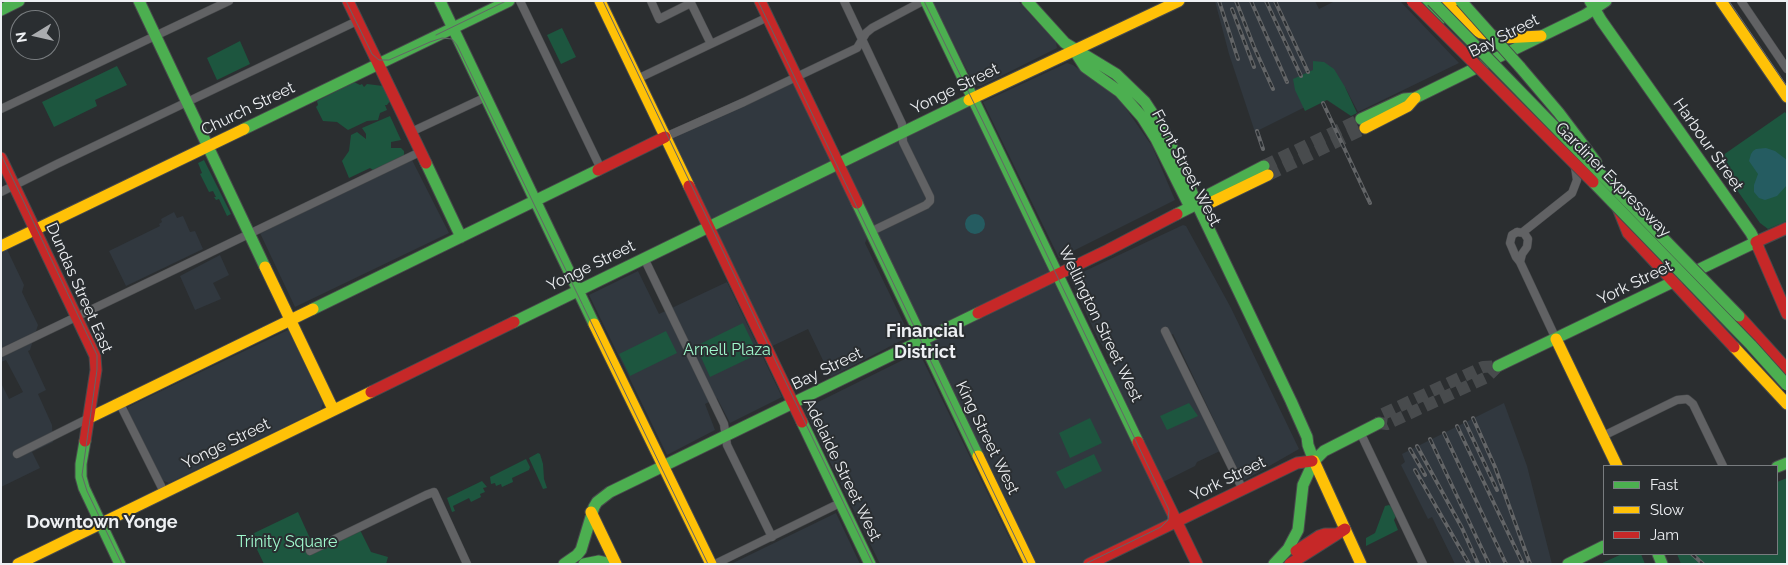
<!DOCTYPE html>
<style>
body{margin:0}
#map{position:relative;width:1788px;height:565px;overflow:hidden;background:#2b2e30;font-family:Raleway,sans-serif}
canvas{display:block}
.frame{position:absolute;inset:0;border:2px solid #eef0f3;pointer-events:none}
.legend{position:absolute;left:1603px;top:465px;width:175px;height:90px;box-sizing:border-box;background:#2a2e31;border:1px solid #787c7f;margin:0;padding:6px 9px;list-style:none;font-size:15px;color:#eef0f3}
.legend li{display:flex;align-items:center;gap:10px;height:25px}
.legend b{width:25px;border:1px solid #787c7f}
.north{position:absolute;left:10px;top:10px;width:50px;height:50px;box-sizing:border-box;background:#2a2e31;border:1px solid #787c7f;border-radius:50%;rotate:261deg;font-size:14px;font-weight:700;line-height:20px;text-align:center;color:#eef0f3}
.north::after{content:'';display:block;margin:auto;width:18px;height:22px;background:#aaacaf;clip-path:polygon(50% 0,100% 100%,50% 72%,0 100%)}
</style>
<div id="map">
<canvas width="1788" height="565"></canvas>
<div class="frame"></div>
<ul class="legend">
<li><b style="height:6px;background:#4caf50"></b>Fast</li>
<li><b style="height:6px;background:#ffc107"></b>Slow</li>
<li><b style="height:6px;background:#c62828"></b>Jam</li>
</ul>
<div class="north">N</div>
</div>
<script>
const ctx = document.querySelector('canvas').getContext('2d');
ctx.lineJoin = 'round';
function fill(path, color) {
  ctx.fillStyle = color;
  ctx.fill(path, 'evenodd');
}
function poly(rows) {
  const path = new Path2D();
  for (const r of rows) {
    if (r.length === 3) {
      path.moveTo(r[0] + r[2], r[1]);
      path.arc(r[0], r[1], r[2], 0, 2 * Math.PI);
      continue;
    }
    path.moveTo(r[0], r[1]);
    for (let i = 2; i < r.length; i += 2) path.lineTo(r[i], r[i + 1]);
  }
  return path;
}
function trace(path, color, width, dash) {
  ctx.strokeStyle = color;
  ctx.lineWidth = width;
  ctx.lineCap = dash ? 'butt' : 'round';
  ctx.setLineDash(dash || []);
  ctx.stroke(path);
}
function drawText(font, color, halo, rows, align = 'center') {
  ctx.font = font + ' Raleway,sans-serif';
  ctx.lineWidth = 4;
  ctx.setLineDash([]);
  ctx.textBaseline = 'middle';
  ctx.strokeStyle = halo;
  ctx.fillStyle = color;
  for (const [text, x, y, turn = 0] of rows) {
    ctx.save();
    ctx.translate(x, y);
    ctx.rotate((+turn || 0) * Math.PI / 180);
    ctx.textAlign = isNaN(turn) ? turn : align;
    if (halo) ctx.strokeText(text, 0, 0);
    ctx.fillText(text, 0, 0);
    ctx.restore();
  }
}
fill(poly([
 [934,1,1018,1,1056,42,1057,48,981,86,976,86,974,84,934,5],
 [1215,1,1315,1,1319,9,1335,1,1400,1,1459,63,1358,112,1345,87,1255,132,1229,54],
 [1067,63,1073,65,1120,100,1152,146,1175,200,1059,258,983,102],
 [796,77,837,164,973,98,1103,366,1113,362,1098,339,1070,278,1183,225,1186,226,1231,308,1299,449,1243,481,1173,334,1169,336,1220,451,1197,462,1195,466,1159,484,1176,521,1089,564,1030,564,870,232,865,243,910,336,831,377,808,329,766,349,665,137],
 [412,160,449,233,295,307,260,233],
 [174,212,177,218,183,216,190,232,195,231,203,249,126,286,109,251,160,226,159,224,162,222,161,219],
 [2,239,24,285,22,292,38,325,30,350,28,351,46,390,38,394,52,425,53,442,32,452,40,468,1,487,1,383,9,399,23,392,6,360,1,362],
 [220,255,229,275,213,283,221,299,195,310,180,276],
 [638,271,659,314,727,282,782,397,730,423,717,398,705,404,715,430,667,455,589,295],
 [288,330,323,403,321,409,169,483,161,480,128,411,128,407],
 [919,352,1022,564,880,564,804,409],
 [1504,403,1527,466,1552,564,1455,564,1432,517,1428,519,1401,465,1405,462,1402,454],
 [836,513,860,564,731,564]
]), '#31383f');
fill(poly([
 [562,28,576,57,561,64,547,35],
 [240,41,250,64,217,80,207,58],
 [1313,61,1324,62,1334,69,1345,87,1357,113,1351,116,1327,100,1305,111,1295,90,1293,79,1313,70],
 [117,66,127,85,95,100,97,106,54,127,42,102],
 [354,82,360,85,362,84,364,87,367,84,383,86,390,101,387,105,385,105,387,110,380,113,378,120,367,121,348,130,337,122,323,121,316,107,318,105,317,101],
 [1785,112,1787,115,1787,221,1768,229,1760,223,1716,160],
 [390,116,401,140,391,142,391,148,401,148,404,151,404,157,377,169,373,170,370,168,349,178,342,161,349,151,351,135,357,132,366,139,366,134,362,128],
 [204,160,231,214,227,216,219,199,216,200,214,197,216,197,213,191,209,192,200,174,202,173,198,163],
 [743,323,758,354,710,377,696,346],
 [666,331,677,353,630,376,619,354],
 [1189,403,1198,416,1167,430,1160,416],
 [1090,418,1102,443,1070,458,1059,433],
 [538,453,540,454,543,464,544,479,547,488,543,489,529,458],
 [1094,454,1102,471,1065,489,1056,472],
 [526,459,530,467,529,470,512,478,513,482,502,487,501,484,496,486,495,483,491,484,490,477],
 [1787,478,1787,564,1681,564,1677,554,1777,554,1777,482],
 [482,481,487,487,483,488,485,492,480,494,481,497,471,502,469,498,453,506,455,511,452,512,447,498],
 [1389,505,1394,509,1396,516,1394,520,1398,530,1366,546,1366,538,1375,533,1385,506],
 [298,512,313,545,357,524,371,552,388,557,386,564,264,564,250,535],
 [1622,554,1641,554,1645,564,1600,564]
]), '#1d563f');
fill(poly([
 [1766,148,1775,151,1787,160,1787,185,1777,196,1765,200,1759,198,1754,192,1754,185,1758,174,1749,161,1751,154,1753,151,1756,149],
 [975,224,10]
]), '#255c61');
trace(poly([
 [1264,166,1361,119],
 [1268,175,1365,128],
 [1498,366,1487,377,1387,424,1379,423,1383,414,1483,367,1498,366]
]), '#484b4d', 12, [12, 6]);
const street = poly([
 [520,1,601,169],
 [651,1,659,19,691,3],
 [690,1,711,44],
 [844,1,902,124,903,142,930,197,930,201,926,205,870,232],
 [1741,1,1787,69],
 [637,79,768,17],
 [1,109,229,1],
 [411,132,486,97],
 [665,137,744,102,857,48,866,33,872,28,923,1],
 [1,192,57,164,357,21],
 [1517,232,1524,233,1528,239,1527,247,1522,254,1520,262,1516,257,1510,243,1512,235,1517,232],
 [1523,232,1572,193,1577,180,1575,167],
 [644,258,724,424,727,445,772,537],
 [1520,262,1556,339],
 [1165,331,1243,490],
 [1,353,420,152],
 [119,402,164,492],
 [1360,432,1423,564],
 [1603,436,1677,400,1687,399,1693,404,1723,466],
 [17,454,89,418],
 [310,551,426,495,434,492,467,564],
 [715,564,840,503]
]);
const fast = poly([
 [139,1,265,267],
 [440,1,594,324],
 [926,1,1138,442],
 [1027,1,1065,43,1116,74,1145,102,1166,134,1197,204],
 [1423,1,1440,19],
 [1590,1,1601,20,1751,233,1758,247],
 [1,10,19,1],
 [1074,50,1085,67,1120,92,1142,117,1156,139,1190,207],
 [1484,64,1585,15,1606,1],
 [1520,67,1559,113,1596,162],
 [1361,119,1404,99,1415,98,1484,64],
 [244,129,509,1],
 [426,163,461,237],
 [857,203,978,456],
 [1197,204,1291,401,1307,437,1308,445,1314,461,1312,461],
 [1177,214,1197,204,1206,196,1264,166],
 [313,309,598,170],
 [514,322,969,100],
 [1498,366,1756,242],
 [802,422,870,564],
 [85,441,81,464,81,477,84,488,120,564],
 [1777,467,1787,463],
 [1658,554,1662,564],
 [564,564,577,555,581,550,594,507,597,502,610,492,978,313],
 [584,564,599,561,612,564],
 [1274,564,1288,549,1298,530,1303,485,1314,461,1324,451,1379,423],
 [1568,564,1604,546]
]);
const slow = poly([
 [600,1,689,186],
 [1447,1,1473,28,1481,33,1503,38,1541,36],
 [1721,1,1787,97],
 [969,100,1179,1],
 [1365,128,1408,106,1415,98],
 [1210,203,1268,175],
 [1,246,244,129],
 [265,267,333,409],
 [594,324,711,564],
 [1556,339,1617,466],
 [1734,347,1787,404],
 [89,418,313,309],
 [978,456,1030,564],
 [1314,461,1361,564],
 [591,512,616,564],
 [18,564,371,392]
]);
const jam = poly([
 [348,1,426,163],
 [760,1,857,203],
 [1,158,95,356,96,370,85,441],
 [598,170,665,137],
 [689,186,802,422],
 [1618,208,1628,233,1734,347],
 [1756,242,1787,228],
 [1758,247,1787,314],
 [978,313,1108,250,1177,214],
 [1739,316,1787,369],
 [371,392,514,322],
 [1138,442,1197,564],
 [1296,551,1319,536,1325,534,1336,534],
 [1089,564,1297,463,1312,461],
 [1290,564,1345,529]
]);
trace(street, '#484a4c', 9);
trace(fast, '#484a4c', 13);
trace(slow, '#484a4c', 13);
trace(jam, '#484a4c', 13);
trace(street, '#616264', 8);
trace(fast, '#4caf50', 11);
trace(slow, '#ffc107', 11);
trace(jam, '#c62828', 11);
trace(poly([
 [346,1,372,54,379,60,389,60,430,42,442,38,452,39,457,45,708,564],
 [603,1,873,564],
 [758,1,1028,564],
 [924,1,991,138,1169,510,1168,520,1161,527,1085,564],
 [1729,1,1787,86],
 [436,35,506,1],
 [1,154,97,355,97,370,82,475,87,491,122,564]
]), '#636567', 1);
const rail = poly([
 [1219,1,1238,59],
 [1236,1,1254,47,1273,89],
 [1251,1,1287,82],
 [1266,1,1301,76],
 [1275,1,1308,72],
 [1232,9,1254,67],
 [1323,103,1370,203],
 [1257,131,1263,149],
 [1473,418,1495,467,1530,564],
 [1465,422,1497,490],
 [1457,426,1523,564],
 [1444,433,1506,564],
 [1430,439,1489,564],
 [1417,446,1462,528,1478,564],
 [1410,449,1425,475],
 [1415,470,1469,564],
 [1692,554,1703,564]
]);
trace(rail, '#636567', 4);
trace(rail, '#2a2e31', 2, [5.5]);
const fastBridge = poly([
 [1432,1,1739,316],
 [1461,1,1520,67],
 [1593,182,1751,345,1787,385]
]);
const jamBridge = poly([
 [1412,1,1593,182]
]);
trace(fastBridge, '#484a4c', 13, []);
trace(jamBridge, '#484a4c', 13, []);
trace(fastBridge, '#4caf50', 11);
trace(jamBridge, '#c62828', 11);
drawText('16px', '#eef0f3', '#2a2e31', [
 ["Bay Street",1504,36,-27],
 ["Yonge Street",955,89,-26],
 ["Church Street",248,109,-26],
 ["Harbour Street",1708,145,55],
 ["Front Street West",1186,168,62],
 ["Gardiner Expressway",1613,180,45],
 ["Yonge Street",591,266,-26],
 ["York Street",1635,283,-26],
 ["Dundas Street East",79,288,66],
 ["Wellington Street West",1100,324,64],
 ["Bay Street",827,369,-26],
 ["King Street West",987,438,64],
 ["Yonge Street",226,444,-26],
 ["Adelaide Street West",842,470,64],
 ["York Street",1228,479,-26]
]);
drawText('16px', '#a1face', '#2a2e31', [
 ["Arnell Plaza",727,350],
 ["Trinity Square",287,542]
]);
drawText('bold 18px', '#eef0f3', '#2a2e31', [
 ["Financial",925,332],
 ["District",925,353],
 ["Downtown Yonge",102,523]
]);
</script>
